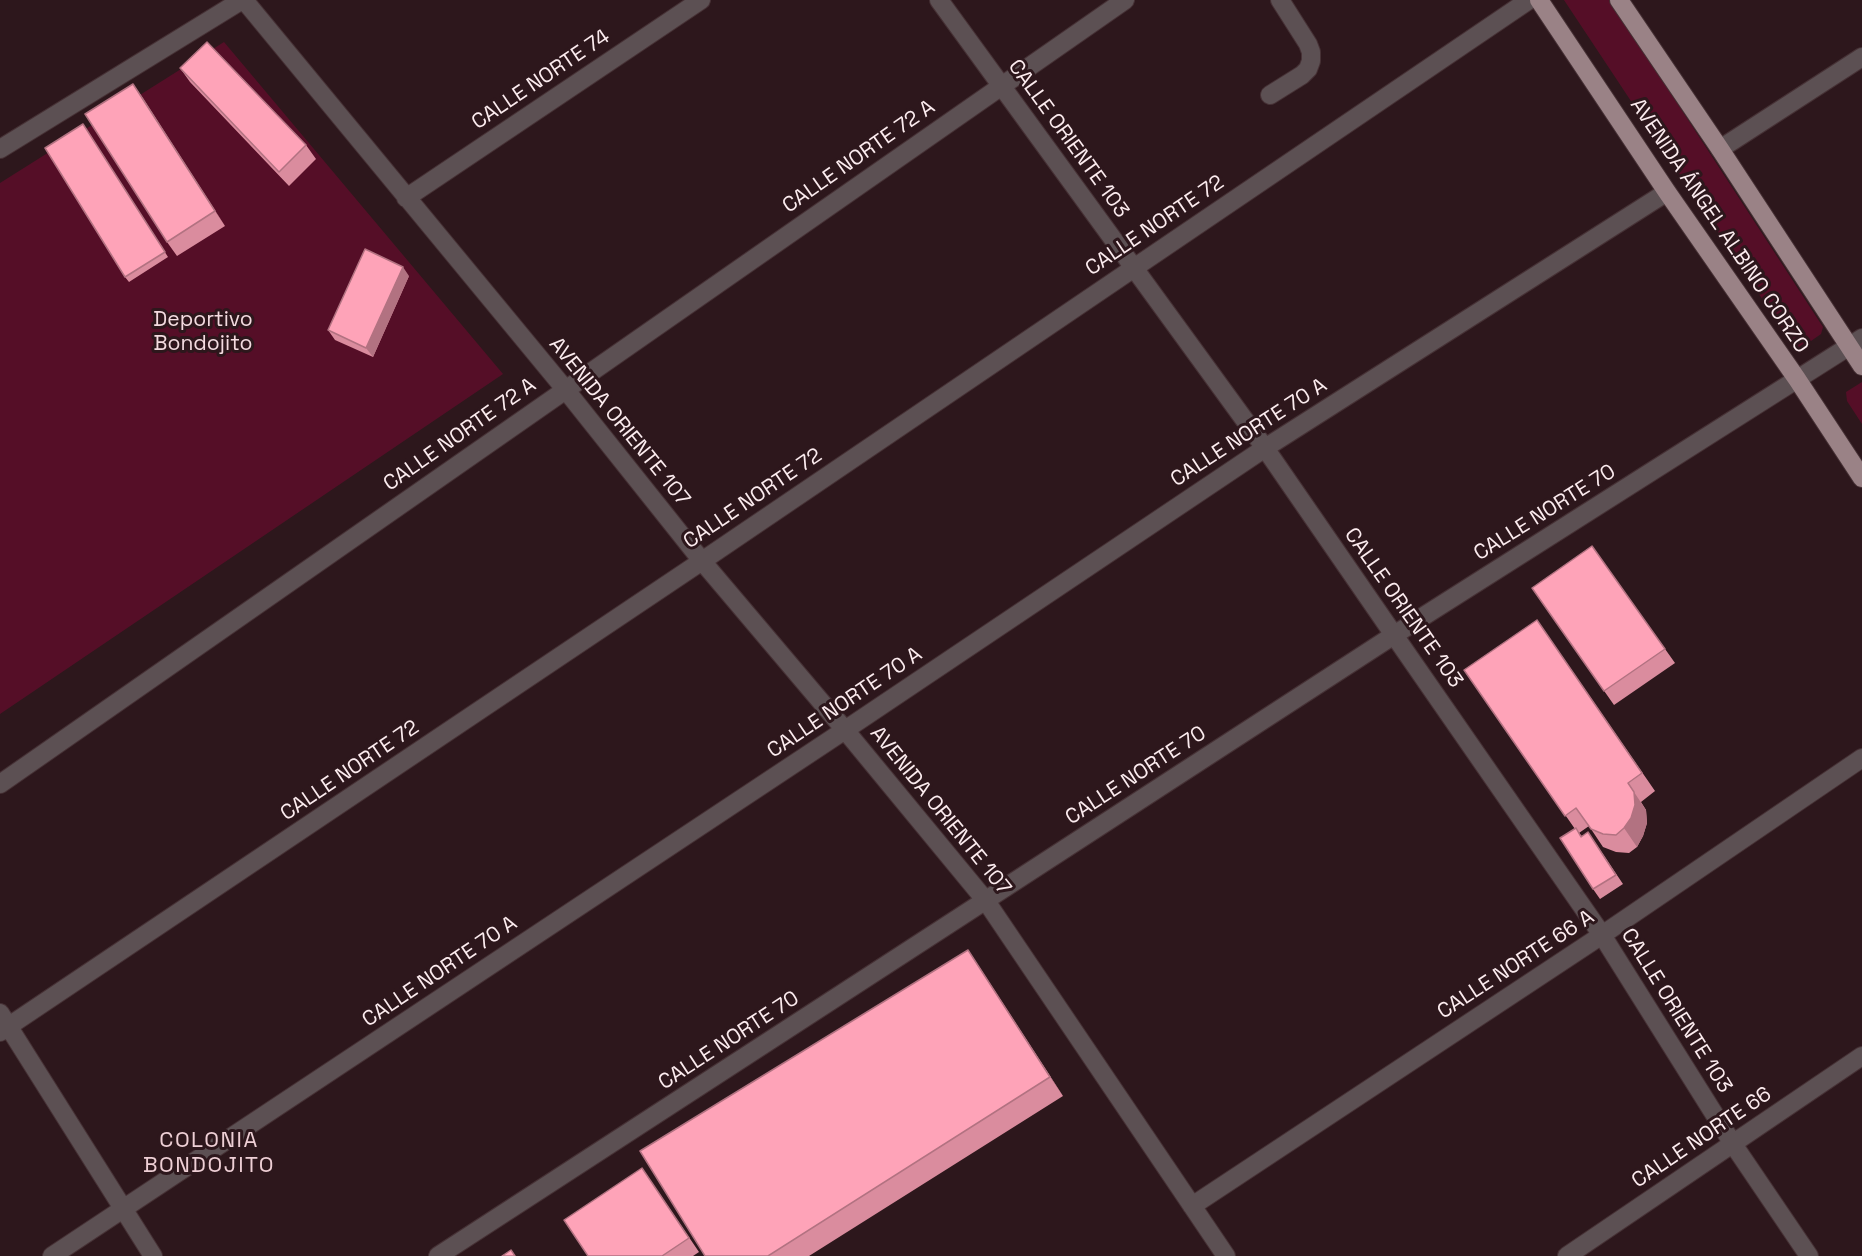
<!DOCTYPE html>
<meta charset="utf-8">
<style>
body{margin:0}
canvas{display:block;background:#2d171c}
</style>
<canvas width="1862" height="1256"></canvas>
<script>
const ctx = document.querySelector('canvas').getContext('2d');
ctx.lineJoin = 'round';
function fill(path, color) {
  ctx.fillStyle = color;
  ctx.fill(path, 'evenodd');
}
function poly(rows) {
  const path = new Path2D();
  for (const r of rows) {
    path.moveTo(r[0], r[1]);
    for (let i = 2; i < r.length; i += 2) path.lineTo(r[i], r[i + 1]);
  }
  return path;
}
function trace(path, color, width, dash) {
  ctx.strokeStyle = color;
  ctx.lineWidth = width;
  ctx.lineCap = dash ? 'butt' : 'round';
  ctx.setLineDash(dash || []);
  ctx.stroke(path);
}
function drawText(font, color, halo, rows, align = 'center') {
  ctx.font = font + ' "Space Grotesk",sans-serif';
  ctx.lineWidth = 6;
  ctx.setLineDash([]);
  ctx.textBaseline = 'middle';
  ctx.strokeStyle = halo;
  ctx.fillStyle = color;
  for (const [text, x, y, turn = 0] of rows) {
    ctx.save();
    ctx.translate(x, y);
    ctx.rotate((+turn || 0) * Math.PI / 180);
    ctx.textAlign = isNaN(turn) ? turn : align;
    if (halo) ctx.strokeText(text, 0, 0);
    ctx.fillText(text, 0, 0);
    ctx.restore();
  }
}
fill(poly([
 [1564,0,1610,0,1823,327,1821,334,1801,348,1794,347],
 [224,42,503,374,0,714,0,183],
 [1862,382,1862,424,1847,401,1846,392]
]), '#550e27');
const minor = poly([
 [244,0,565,389,702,561,845,730,986,901,1226,1256],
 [939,0,1265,448,1394,635,1602,935,1733,1144,1809,1256],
 [1270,95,1302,75,1308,69,1311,61,1311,52,1308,44,1280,0],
 [0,149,242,0],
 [1720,149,1862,57],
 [406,198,701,0],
 [0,784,1125,0],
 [0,1013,153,1256],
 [0,1032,702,561,1529,0],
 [1192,1206,1602,935,1862,758],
 [52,1256,845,730,1265,448,1667,192],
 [438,1256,1394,635,1862,338],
 [1567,1256,1862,1056]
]);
const major = poly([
 [1539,0,1667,192,1797,379,1862,478],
 [1619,0,1720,149,1862,366]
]);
trace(minor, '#463135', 20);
trace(major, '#463135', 20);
trace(minor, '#5c5053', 18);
trace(major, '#9a8286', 18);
fill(poly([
 [180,68,306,145,316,159,289,186,190,82],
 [133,84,225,226,177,256,167,242],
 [83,124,168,257,129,282,125,277],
 [409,276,373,357,335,340,328,330],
 [1592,546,1675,663,1614,705,1532,588],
 [1537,620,1655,791,1641,802,1646,810,1647,823,1643,836,1637,847,1629,853,1616,852,1603,847,1589,826,1579,833,1582,836,1588,832,1623,884,1600,899,1593,889,1575,829,1464,670],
 [968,950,1063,1096,809,1256,705,1256],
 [642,1168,699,1252,693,1256,588,1256]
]), '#da8c9e');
fill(poly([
 [133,84,143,98,225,226,215,211],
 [403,267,409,276,373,357,366,348],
 [1628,783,1646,810,1647,823,1643,836,1637,847,1624,828],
 [968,950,980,968,1063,1096,1050,1077]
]), '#b27281');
const building = poly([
 [207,42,306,145,279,172,180,68,207,42],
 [133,84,215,211,167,242,85,114,133,84],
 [83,124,165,252,125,277,45,148,83,124],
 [365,249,403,267,366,348,328,330,365,249],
 [1592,546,1665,649,1604,691,1532,588,1592,546],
 [1537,620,1642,773,1628,783,1634,792,1635,805,1631,818,1624,828,1616,835,1603,834,1591,829,1576,808,1565,816,1464,670,1537,620],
 [1576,828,1581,837,1588,832,1616,875,1593,889,1560,838,1576,828],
 [968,950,1050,1077,768,1256,705,1256,640,1151,968,950],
 [642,1168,689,1238,662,1256,588,1256,564,1220,642,1168],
 [511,1250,515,1256,502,1256,511,1250]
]);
fill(building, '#fea3b8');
trace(building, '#b27281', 1.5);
drawText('21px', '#fcecef', '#2d171c', [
 ["CALLE NORTE 74",541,80,-34],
 ["CALLE ORIENTE 103",1068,139,54],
 ["CALLE NORTE 72 A",859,157,-35],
 ["CALLE NORTE 72",1155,226,-34],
 ["AVENIDA ÁNGEL ALBINO CORZO",1719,226,56],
 ["AVENIDA ORIENTE 107",619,422,51],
 ["CALLE NORTE 70 A",1249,433,-33],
 ["CALLE NORTE 72 A",460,435,-35],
 ["CALLE NORTE 72",753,499,-34],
 ["CALLE NORTE 70",1545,513,-32],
 ["CALLE ORIENTE 103",1403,608,55],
 ["CALLE NORTE 70 A",845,703,-34],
 ["CALLE NORTE 72",350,771,-34],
 ["CALLE NORTE 70",1136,776,-33],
 ["AVENIDA ORIENTE 107",940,811,51],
 ["CALLE NORTE 66 A",1516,965,-33],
 ["CALLE NORTE 70 A",440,972,-34],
 ["CALLE ORIENTE 103",1676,1011,58],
 ["CALLE NORTE 70",729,1041,-33],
 ["CALLE NORTE 66",1702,1138,-34]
]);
drawText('21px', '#f4dbe0', '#2d171c', [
 ["Deportivo",203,320],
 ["Bondojito",203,344]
]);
ctx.letterSpacing = '1.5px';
drawText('22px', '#eecfd5', '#2d171c', [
 ["COLONIA",209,1141],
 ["BONDOJITO",209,1166]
]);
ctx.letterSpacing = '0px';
</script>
